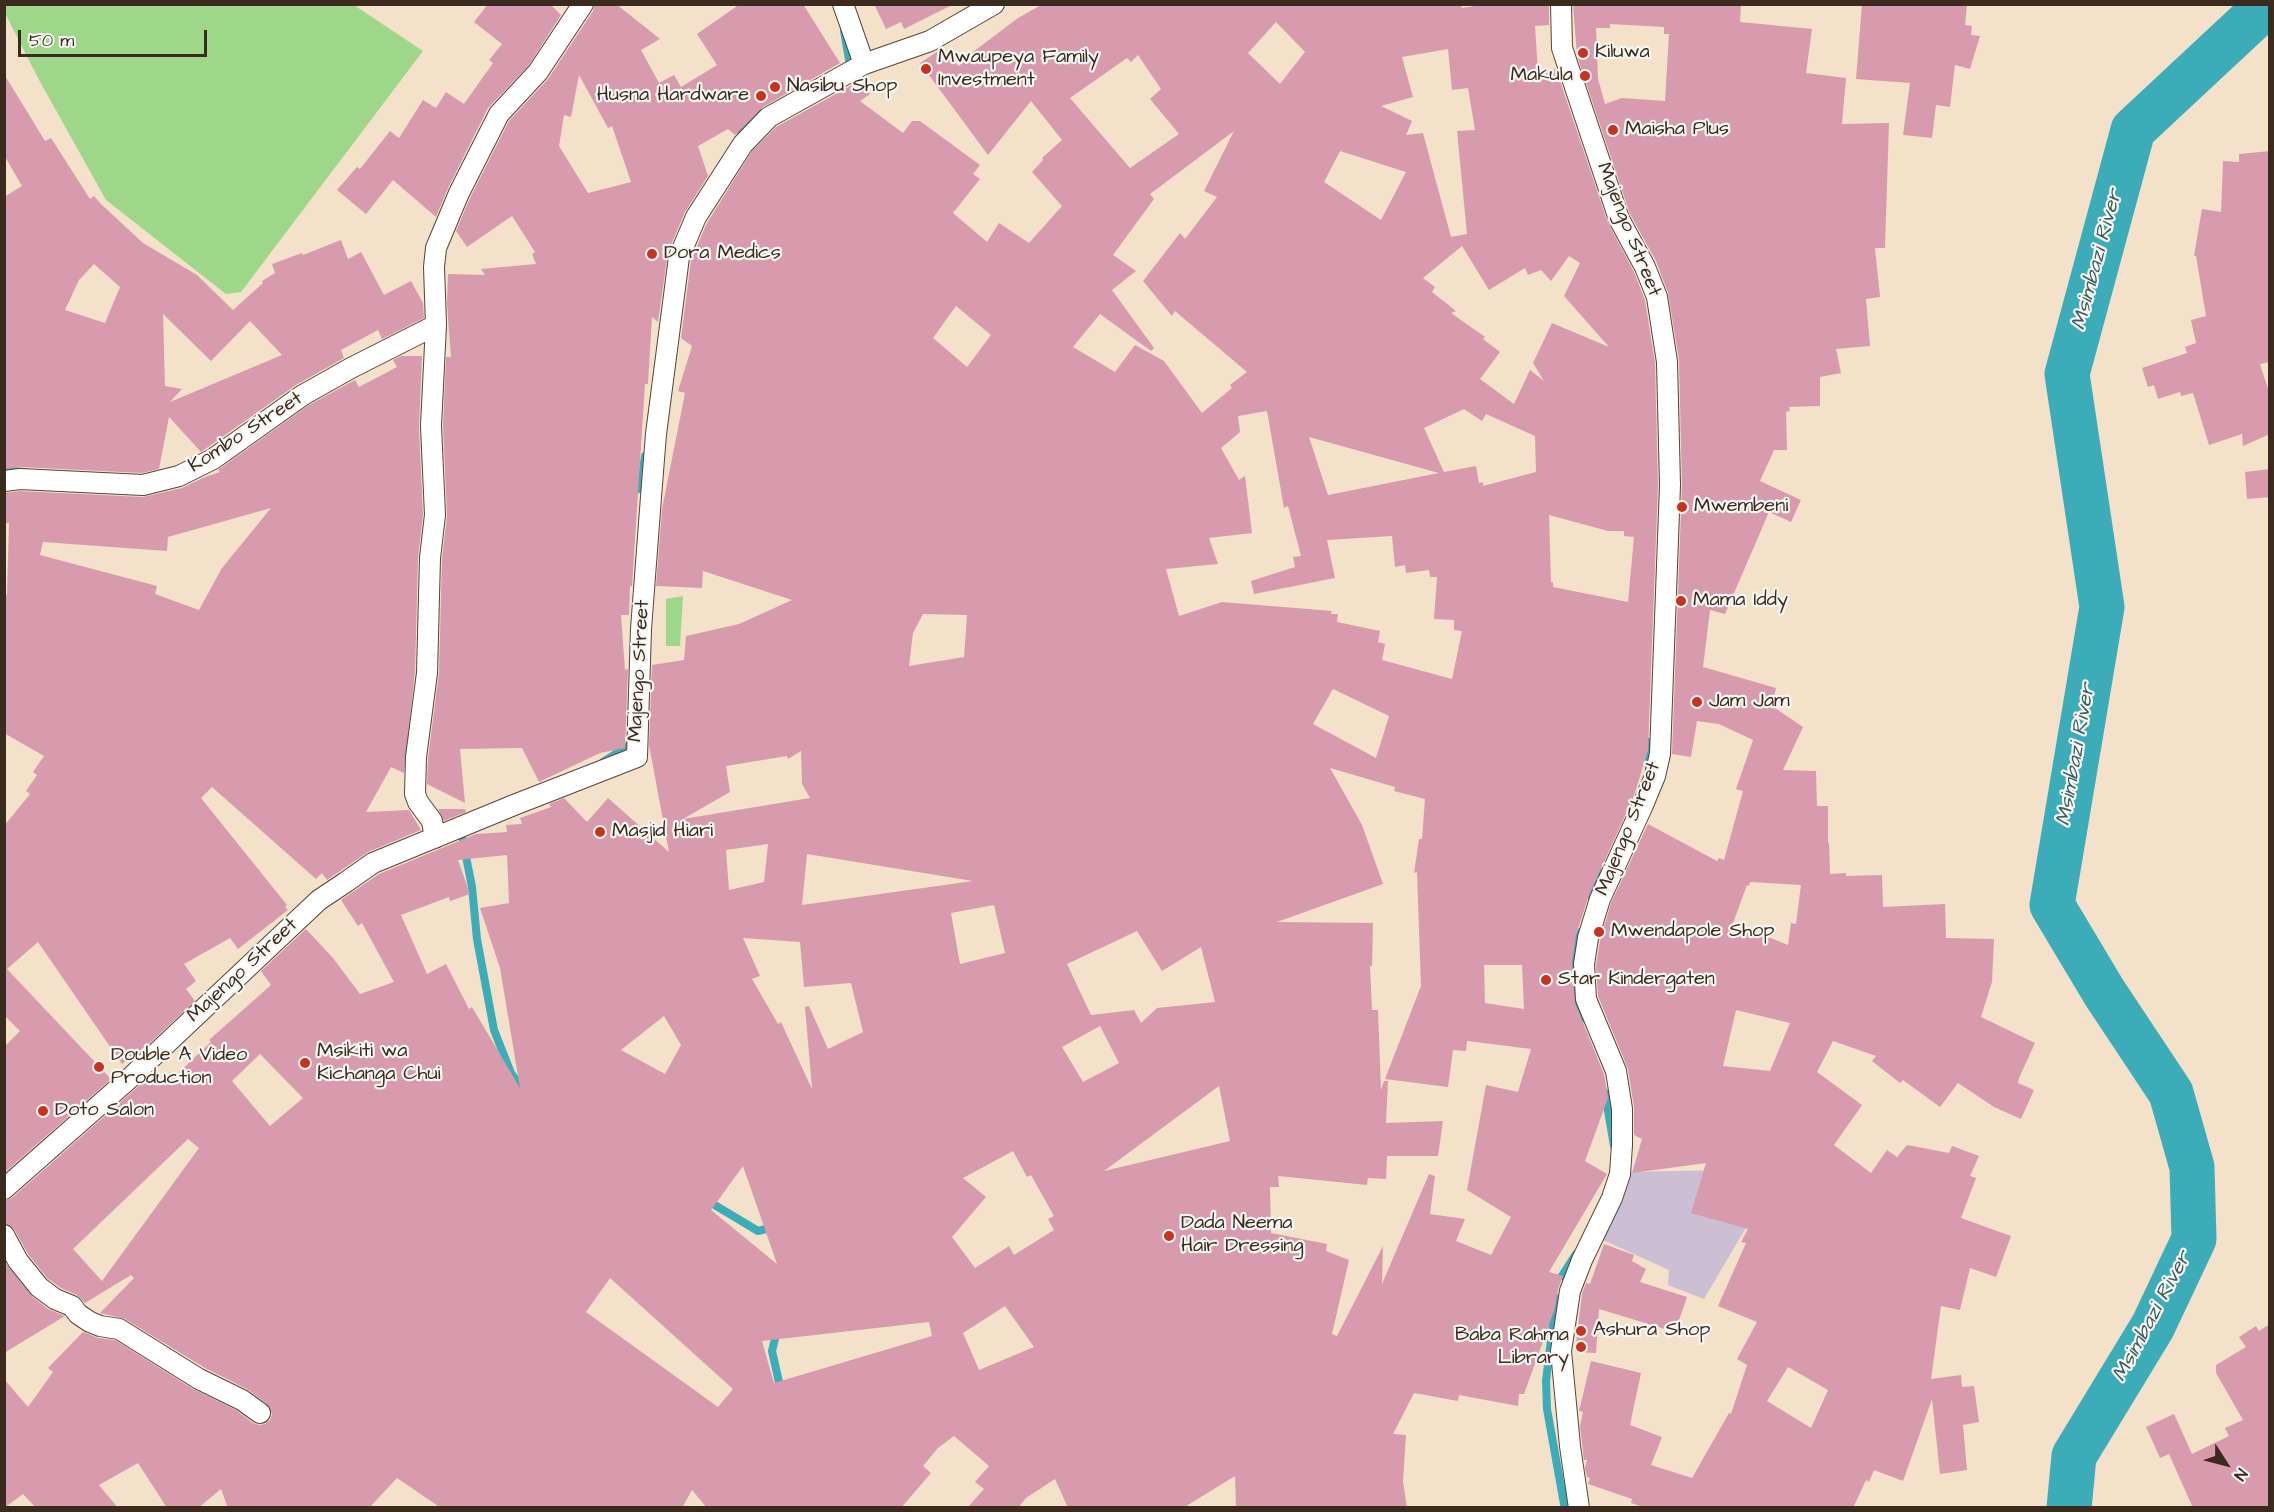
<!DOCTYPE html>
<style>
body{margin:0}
#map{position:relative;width:2274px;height:1512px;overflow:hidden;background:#f3e1c9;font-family:"Architects Daughter",sans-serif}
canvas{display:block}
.frame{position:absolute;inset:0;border:6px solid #3b2a1e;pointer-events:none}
.north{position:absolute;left:2196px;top:1434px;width:60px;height:60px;-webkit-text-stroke:4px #f6f6f2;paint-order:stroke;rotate:126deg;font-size:16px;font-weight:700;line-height:24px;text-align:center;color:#3b2a1e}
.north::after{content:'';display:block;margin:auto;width:21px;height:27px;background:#3b2a1e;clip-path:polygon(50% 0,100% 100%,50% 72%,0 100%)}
.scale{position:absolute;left:18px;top:30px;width:189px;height:27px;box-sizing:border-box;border:3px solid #3b2a1e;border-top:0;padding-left:8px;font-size:18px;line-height:21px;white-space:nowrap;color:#3b2a1e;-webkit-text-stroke:4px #f6f6f2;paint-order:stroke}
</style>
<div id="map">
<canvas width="2274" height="1512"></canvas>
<div class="frame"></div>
<div class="north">N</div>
<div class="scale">50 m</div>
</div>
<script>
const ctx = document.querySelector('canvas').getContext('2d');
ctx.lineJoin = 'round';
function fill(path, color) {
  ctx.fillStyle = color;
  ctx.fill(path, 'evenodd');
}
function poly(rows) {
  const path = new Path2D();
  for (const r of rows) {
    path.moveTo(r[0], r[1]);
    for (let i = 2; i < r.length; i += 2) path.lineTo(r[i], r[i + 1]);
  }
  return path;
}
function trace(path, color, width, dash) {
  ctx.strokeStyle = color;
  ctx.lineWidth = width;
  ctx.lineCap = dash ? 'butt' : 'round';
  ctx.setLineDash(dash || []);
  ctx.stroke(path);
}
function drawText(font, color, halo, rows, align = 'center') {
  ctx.font = font + ' "Architects Daughter",sans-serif';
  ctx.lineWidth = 4.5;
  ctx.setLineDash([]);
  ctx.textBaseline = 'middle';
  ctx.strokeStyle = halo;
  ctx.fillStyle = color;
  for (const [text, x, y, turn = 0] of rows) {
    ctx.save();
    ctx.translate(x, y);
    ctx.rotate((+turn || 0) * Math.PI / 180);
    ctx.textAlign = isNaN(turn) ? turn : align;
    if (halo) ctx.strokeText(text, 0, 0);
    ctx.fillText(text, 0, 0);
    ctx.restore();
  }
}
fill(poly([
 [1727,1170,1757,1200,1744,1231,1704,1299,1668,1285,1669,1270,1603,1240,1629,1172]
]), '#ccbed3');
fill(poly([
 [5,4,354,5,423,51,241,292,226,294,106,200,38,78,5,13],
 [683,596,680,646,666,646,666,599]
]), '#9fd78a');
trace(poly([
 [844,31,850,65,846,67],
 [741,134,751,120,762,113],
 [4,470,24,472],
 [640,489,645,456],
 [1648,742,1649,769],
 [603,762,630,745,630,738],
 [462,836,472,887,477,939,494,1030,511,1073,524,1091],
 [1592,898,1595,886,1602,873],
 [1580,1020,1574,994,1577,942,1581,932],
 [1605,1093,1614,1146],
 [708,1201,758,1231,774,1227],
 [1562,1276,1576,1254],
 [1556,1298,1546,1381,1547,1409,1564,1504],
 [777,1330,772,1351,781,1391]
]), '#3cacb8', 8);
trace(poly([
 [2069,1508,2074,1456,2153,1326,2194,1239,2192,1167,2171,1093,2104,992,2052,905,2102,607,2067,374,2133,130,2268,4]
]), '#3cacb8', 45);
fill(poly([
 [488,4,550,4,561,15,529,65,488,108,448,188,436,217,393,180,366,214,337,190,357,167,360,169,390,131,399,138,423,100,436,108,446,92,464,104,493,63,489,60,502,44,474,22],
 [595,4,616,4,660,39,641,50,659,83,674,75,681,87,717,65,697,34,740,4,803,4,840,63,763,107,735,135,728,129,698,146,708,176,685,212,668,252,658,322,652,317,648,384,645,384,632,586,630,586,629,615,621,615,625,670,628,669,625,748,600,753,539,782,522,748,460,749,465,803,427,784,428,758,439,673,442,559,447,516,443,426,446,357,451,357,447,304,448,274,485,275,481,269,536,264,532,254,535,252,512,216,467,247,456,231,470,198,509,121,548,79,593,11],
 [579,75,608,128,612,126,631,182,588,193,559,146,564,115,571,117],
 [874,4,954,4,904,29,901,22,886,29],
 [1043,4,1461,4,1462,8,1487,4,1549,4,1549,25,1535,26,1538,72,1556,69,1608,223,1634,272,1645,300,1655,363,1658,485,1648,750,1634,796,1589,895,1576,935,1572,962,1575,1003,1604,1074,1608,1098,1585,1161,1607,1174,1549,1272,1563,1276,1558,1289,1555,1308,1524,1394,1519,1394,1518,1406,1459,1395,1458,1401,1414,1393,1393,1434,1406,1435,1403,1481,1407,1508,1236,1508,1235,1476,1183,1508,1068,1508,1055,1479,1026,1498,1018,1508,967,1508,984,1489,975,1482,989,1466,954,1436,938,1448,923,1466,931,1473,901,1508,707,1508,692,1490,682,1508,441,1508,397,1478,369,1508,228,1508,221,1489,198,1508,167,1508,138,1463,99,1485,118,1508,36,1508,23,1494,4,1508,4,1379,28,1407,53,1372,48,1368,83,1332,98,1338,115,1340,193,1389,236,1410,253,1423,259,1425,265,1424,270,1420,272,1414,267,1404,247,1389,205,1368,125,1319,100,1313,134,1278,131,1275,85,1303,77,1295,61,1288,47,1278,28,1254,14,1229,4,1223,4,1201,12,1198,150,1076,157,1086,168,1077,171,1080,211,1042,209,1040,271,985,261,971,306,929,333,958,360,994,394,982,362,923,358,926,341,900,379,874,476,834,507,832,506,825,522,824,520,818,551,807,549,804,564,798,587,822,608,798,669,852,649,745,652,665,684,660,686,636,739,624,792,600,703,571,702,588,656,586,662,509,685,393,678,391,692,346,681,338,691,260,707,223,752,151,776,127,861,80,870,94,860,101,903,133,912,121,920,121,980,165,973,174,980,179,953,213,987,242,999,223,1029,243,1062,206,1032,172,1043,160,1042,158,1062,140,1031,101,988,155,920,63,940,50,959,66,969,55,1018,18],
 [1276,22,1305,52,1280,84,1248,53],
 [1448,49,1452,90,1468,88,1475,130,1457,131,1467,234,1451,237,1423,133,1406,135,1412,121,1381,106,1413,97,1402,57],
 [1138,55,1161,89,1150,99,1179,134,1130,168,1070,98,1127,58,1131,62],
 [1234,131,1204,191,1217,197,1185,239,1180,233,1143,281,1172,316,1175,311,1247,372,1230,385,1232,388,1202,413,1164,361,1135,345,1115,372,1073,347,1100,314,1151,351,1154,348,1112,290,1136,271,1113,255,1154,199,1150,194],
 [1340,151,1406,172,1381,220,1324,182],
 [1462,246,1489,290,1525,268,1528,275,1541,270,1551,281,1569,256,1580,263,1564,296,1609,347,1552,323,1533,363,1544,381,1530,370,1514,404,1480,379,1500,352,1483,339,1485,337,1451,313,1456,311,1432,292,1435,287,1423,278],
 [956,306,991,335,967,367,933,338],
 [1464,409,1482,421,1486,414,1535,436,1536,472,1483,486,1483,482,1479,483,1476,466,1444,472,1424,428],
 [1267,411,1284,508,1288,506,1301,556,1293,557,1295,567,1251,581,1254,594,1335,578,1327,540,1392,536,1395,567,1405,565,1406,573,1429,570,1430,577,1437,577,1434,619,1454,620,1454,630,1462,631,1452,679,1382,660,1385,644,1378,642,1380,631,1337,622,1338,614,1331,614,1332,611,1222,602,1179,616,1166,569,1218,564,1209,538,1252,533,1245,476,1239,480,1221,448,1240,432,1238,416],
 [1309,437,1439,473,1328,495],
 [1549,515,1608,531,1624,531,1624,536,1634,537,1628,602,1553,587,1553,582,1551,582],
 [923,614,967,615,964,657,909,666,913,633],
 [1333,689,1389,716,1376,758,1313,724],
 [801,751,802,784,810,798,683,819,730,792,726,766,787,756,788,759],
 [1330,768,1395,787,1394,791,1425,799,1422,839,1419,839,1414,873,1417,872,1421,986,1385,1079,1448,1087,1453,1050,1466,1051,1467,1041,1531,1049,1518,1092,1486,1085,1467,1190,1511,1217,1491,1255,1456,1241,1465,1219,1430,1214,1435,1176,1429,1174,1382,1284,1383,1246,1337,1336,1332,1334,1349,1260,1326,1251,1327,1244,1271,1233,1270,1187,1279,1187,1278,1176,1367,1185,1368,1178,1386,1179,1387,1156,1438,1156,1443,1121,1386,1123,1388,1081,1384,1081,1381,1090,1378,1010,1372,1010,1370,966,1372,966,1373,923,1277,922,1383,884,1362,825],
 [768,844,764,882,729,890,726,850],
 [807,854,973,881,802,905],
 [507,855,509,903,480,908,500,968,520,1088,472,1007,469,1009,446,964,427,974,401,915,449,897,450,901,470,894,458,860],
 [994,905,1005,953,960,964,951,913],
 [1137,931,1162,971,1201,947,1215,1002,1157,1008,1141,1023,1134,1010,1091,1015,1067,964],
 [743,938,800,942,804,987,851,983,863,1032,828,1049,809,1006,805,1007,812,1089,781,1022,778,1024,752,979,760,976],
 [1484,965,1522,965,1524,1009,1485,1003],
 [664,1016,681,1045,665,1074,621,1050],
 [1100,1026,1119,1063,1083,1082,1062,1047],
 [260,1054,303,1098,270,1126,232,1081],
 [1219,1086,1230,1141,1104,1171],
 [188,1139,199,1148,102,1281,73,1249],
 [1013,1151,1027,1177,1031,1175,1054,1216,1048,1219,1054,1230,1014,1255,1009,1246,975,1268,952,1237,986,1197,963,1178],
 [743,1166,777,1264,711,1210],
 [610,1278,733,1389,718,1407,586,1312],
 [1005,1306,1034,1347,979,1370,963,1333],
 [929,1322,932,1336,774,1383,762,1341],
 [1573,4,1741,4,1740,22,1812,29,1806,73,1846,78,1842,124,1889,123,1885,248,1875,248,1880,297,1866,299,1870,346,1836,349,1841,373,1820,377,1820,406,1789,407,1790,411,1786,412,1787,450,1774,450,1760,481,1801,500,1791,522,1769,512,1725,614,1710,610,1703,667,1776,688,1772,706,1803,727,1783,770,1816,771,1817,806,1828,806,1828,843,1829,843,1830,874,1846,873,1846,876,1882,875,1883,907,1945,904,1946,938,1994,939,1992,982,1981,1017,2035,1043,2019,1078,2018,1083,2034,1090,2021,1119,1994,1107,1958,1083,1940,1107,1903,1080,1900,1083,1872,1061,1876,1056,1833,1041,1817,1072,1862,1105,1834,1145,1871,1173,1887,1150,1897,1157,1907,1145,1949,1153,1952,1146,1979,1156,1970,1176,1976,1178,1961,1218,2011,1236,1996,1277,1970,1268,1960,1310,1941,1306,1931,1379,1961,1375,1962,1387,1974,1386,1979,1422,1963,1425,1967,1470,1940,1474,1932,1399,1903,1481,1874,1470,1869,1482,1866,1480,1853,1508,1646,1508,1631,1503,1632,1499,1588,1484,1590,1478,1587,1477,1585,1468,1587,1460,1584,1460,1580,1426,1583,1412,1579,1411,1591,1361,1641,1373,1630,1425,1662,1437,1651,1465,1692,1478,1729,1413,1731,1414,1747,1365,1737,1359,1757,1322,1718,1306,1746,1243,1741,1242,1748,1229,1691,1213,1706,1163,1632,1173,1642,1139,1634,1135,1634,1107,1628,1069,1598,996,1596,965,1600,941,1611,903,1648,824,1717,861,1719,858,1724,860,1743,791,1736,789,1753,740,1719,724,1697,721,1691,757,1672,754,1682,485,1679,360,1668,293,1656,261,1630,214,1577,56],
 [1610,24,1664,27,1664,34,1669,34,1665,101,1622,98,1605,104,1598,79,1596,28,1610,28],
 [1750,882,1801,885,1796,924,1791,923,1788,945,1733,923,1747,885,1749,886],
 [1736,1010,1790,1023,1770,1071,1723,1066],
 [1788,1367,1828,1390,1811,1428,1767,1401],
 [1862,4,1967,4,1965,25,1972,26,1971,35,1980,36,1970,69,1955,65,1950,107,1936,105,1932,138,1903,135,1910,83,1856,79],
 [4,74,45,141,51,138,90,199,94,196,101,204,143,243,197,275,233,310,263,283,262,281,275,273,272,264,302,253,303,255,341,240,348,259,361,252,384,295,411,281,423,303,424,318,382,339,378,330,341,350,344,358,296,385,201,452,169,417,159,469,142,473,21,467,4,469,4,197,22,186,4,155],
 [94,264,120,287,105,323,65,310,79,280],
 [163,314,211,361,250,321,282,355,170,402,182,389,165,386],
 [2270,151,2270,362,2260,364,2270,395,2270,434,2243,446,2242,434,2209,445,2193,393,2181,396,2180,392,2158,399,2154,385,2148,387,2142,368,2187,353,2185,347,2196,343,2191,320,2206,316,2196,256,2194,256,2202,209,2221,212,2223,161,2239,162,2239,154],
 [401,356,422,356,419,427,423,515,418,558,415,672,404,773,391,767,366,812,409,810,421,830,368,852,327,880,322,873,316,879,212,787,201,798,287,905,285,907,288,910,238,949,230,938,184,964,196,981,186,989,195,1001,151,1042,122,1064,38,942,7,969,111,1079,4,1173,4,1047,20,1031,4,1015,4,826,30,794,26,791,37,775,33,772,44,756,4,733,4,597,7,595,9,523,4,523,4,493,20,491,143,497,182,488,205,477,220,472,218,470,309,405,355,380,359,387,397,367,393,360],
 [271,508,222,568,199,610,155,594,157,586,40,555,43,542,167,551,168,537],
 [2270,469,2270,497,2247,499,2245,472],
 [438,809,465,809,466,812,444,821],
 [1604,1244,1634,1255,1632,1261,1646,1269,1640,1282,1687,1297,1675,1332,1599,1309,1596,1353,1575,1352,1582,1294,1586,1283,1590,1284],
 [4,1261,32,1296,48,1309,65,1316,4,1353],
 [2270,1324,2270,1508,2193,1508,2169,1454,2160,1458,2146,1427,2174,1414,2192,1454,2229,1436,2225,1428,2243,1420,2216,1373,2216,1365,2246,1347,2239,1337,2256,1326,2259,1331]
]), '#d89bad');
const street = poly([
 [1561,4,1562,48,1619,219,1645,267,1657,297,1667,362,1670,485,1660,754,1655,776,1643,805,1600,899,1588,938,1584,964,1586,999,1616,1071,1622,1109,1622,1145,1620,1174,1612,1198,1582,1260,1570,1291,1561,1351,1570,1446,1579,1508],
 [864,64,930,41,994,4],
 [4,481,20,479,143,485,179,476,213,459,303,395,351,368,436,325],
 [435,838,432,821,418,802,415,794,416,757,427,673,430,558,435,515,431,426,436,325,434,267,436,248,459,193,499,114,538,72,583,4],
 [4,1189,131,1077,319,900,346,882,373,863,514,805,637,757,641,629,651,497,656,434,679,257,696,217,743,144,769,117,864,64,843,4],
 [4,1235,18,1261,39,1287,55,1299,72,1306,78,1314,90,1322,100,1326,119,1329,199,1379,242,1400,260,1413]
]);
trace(street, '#574538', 22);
trace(street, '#fff', 20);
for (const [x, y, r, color] of [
 [1583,53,6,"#c8321e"],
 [926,69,6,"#c8321e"],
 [1585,76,6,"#c8321e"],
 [775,87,6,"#c8321e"],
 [761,96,6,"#c8321e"],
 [1613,130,6,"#c8321e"],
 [652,254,6,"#c8321e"],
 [1682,507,6,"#c8321e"],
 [1681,601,6,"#c8321e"],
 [1697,702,6,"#c8321e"],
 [600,832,6,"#c8321e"],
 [1599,932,6,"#c8321e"],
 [1546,980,6,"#c8321e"],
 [305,1063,6,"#c8321e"],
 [99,1067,6,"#c8321e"],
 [43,1111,6,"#c8321e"],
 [1169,1236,6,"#c8321e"],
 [1581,1331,6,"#c8321e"],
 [1581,1347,6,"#c8321e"]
]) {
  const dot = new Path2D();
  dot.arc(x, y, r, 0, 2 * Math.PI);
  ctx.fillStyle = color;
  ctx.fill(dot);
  trace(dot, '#f6f6f2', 2);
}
drawText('20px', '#3b2a1e', '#f6f6f2', [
 ["Kiluwa",1595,53],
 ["Mwaupeya Family",938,58],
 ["Investment",938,81],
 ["Makula",1573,76,"right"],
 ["Nasibu Shop",787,87],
 ["Husna Hardware",749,96,"right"],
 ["Maisha Plus",1625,130],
 ["Dora Medics",664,254],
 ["Mwembeni",1694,507],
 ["Mama Iddy",1693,601],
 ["Jam Jam",1709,702],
 ["Masjid Hiari",612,832],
 ["Mwendapole Shop",1611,932],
 ["Star Kindergaten",1558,980],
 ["Msikiti wa",317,1052],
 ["Kichanga Chui",317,1075],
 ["Double A Video",111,1056],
 ["Production",111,1079],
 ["Doto Salon",55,1111],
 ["Dada Neema",1181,1224],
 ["Hair Dressing",1181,1247],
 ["Ashura Shop",1593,1331],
 ["Baba Rahma",1569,1336,"right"],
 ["Library",1569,1359,"right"]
], 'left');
drawText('20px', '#3b2a1e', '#f6f6f2', [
 ["Majengo Street",1628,230,68],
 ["Kombo Street",246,433,-33],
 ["Majengo Street",640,671,-87],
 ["Majengo Street",1629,829,-68],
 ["Majengo Street",243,971,-43]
]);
drawText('italic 21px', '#3b5e5c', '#f6f6f2', [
 ["Msimbazi River",2098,260,-75],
 ["Msimbazi River",2077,755,-80],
 ["Msimbazi River",2153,1317,-62]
]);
</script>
